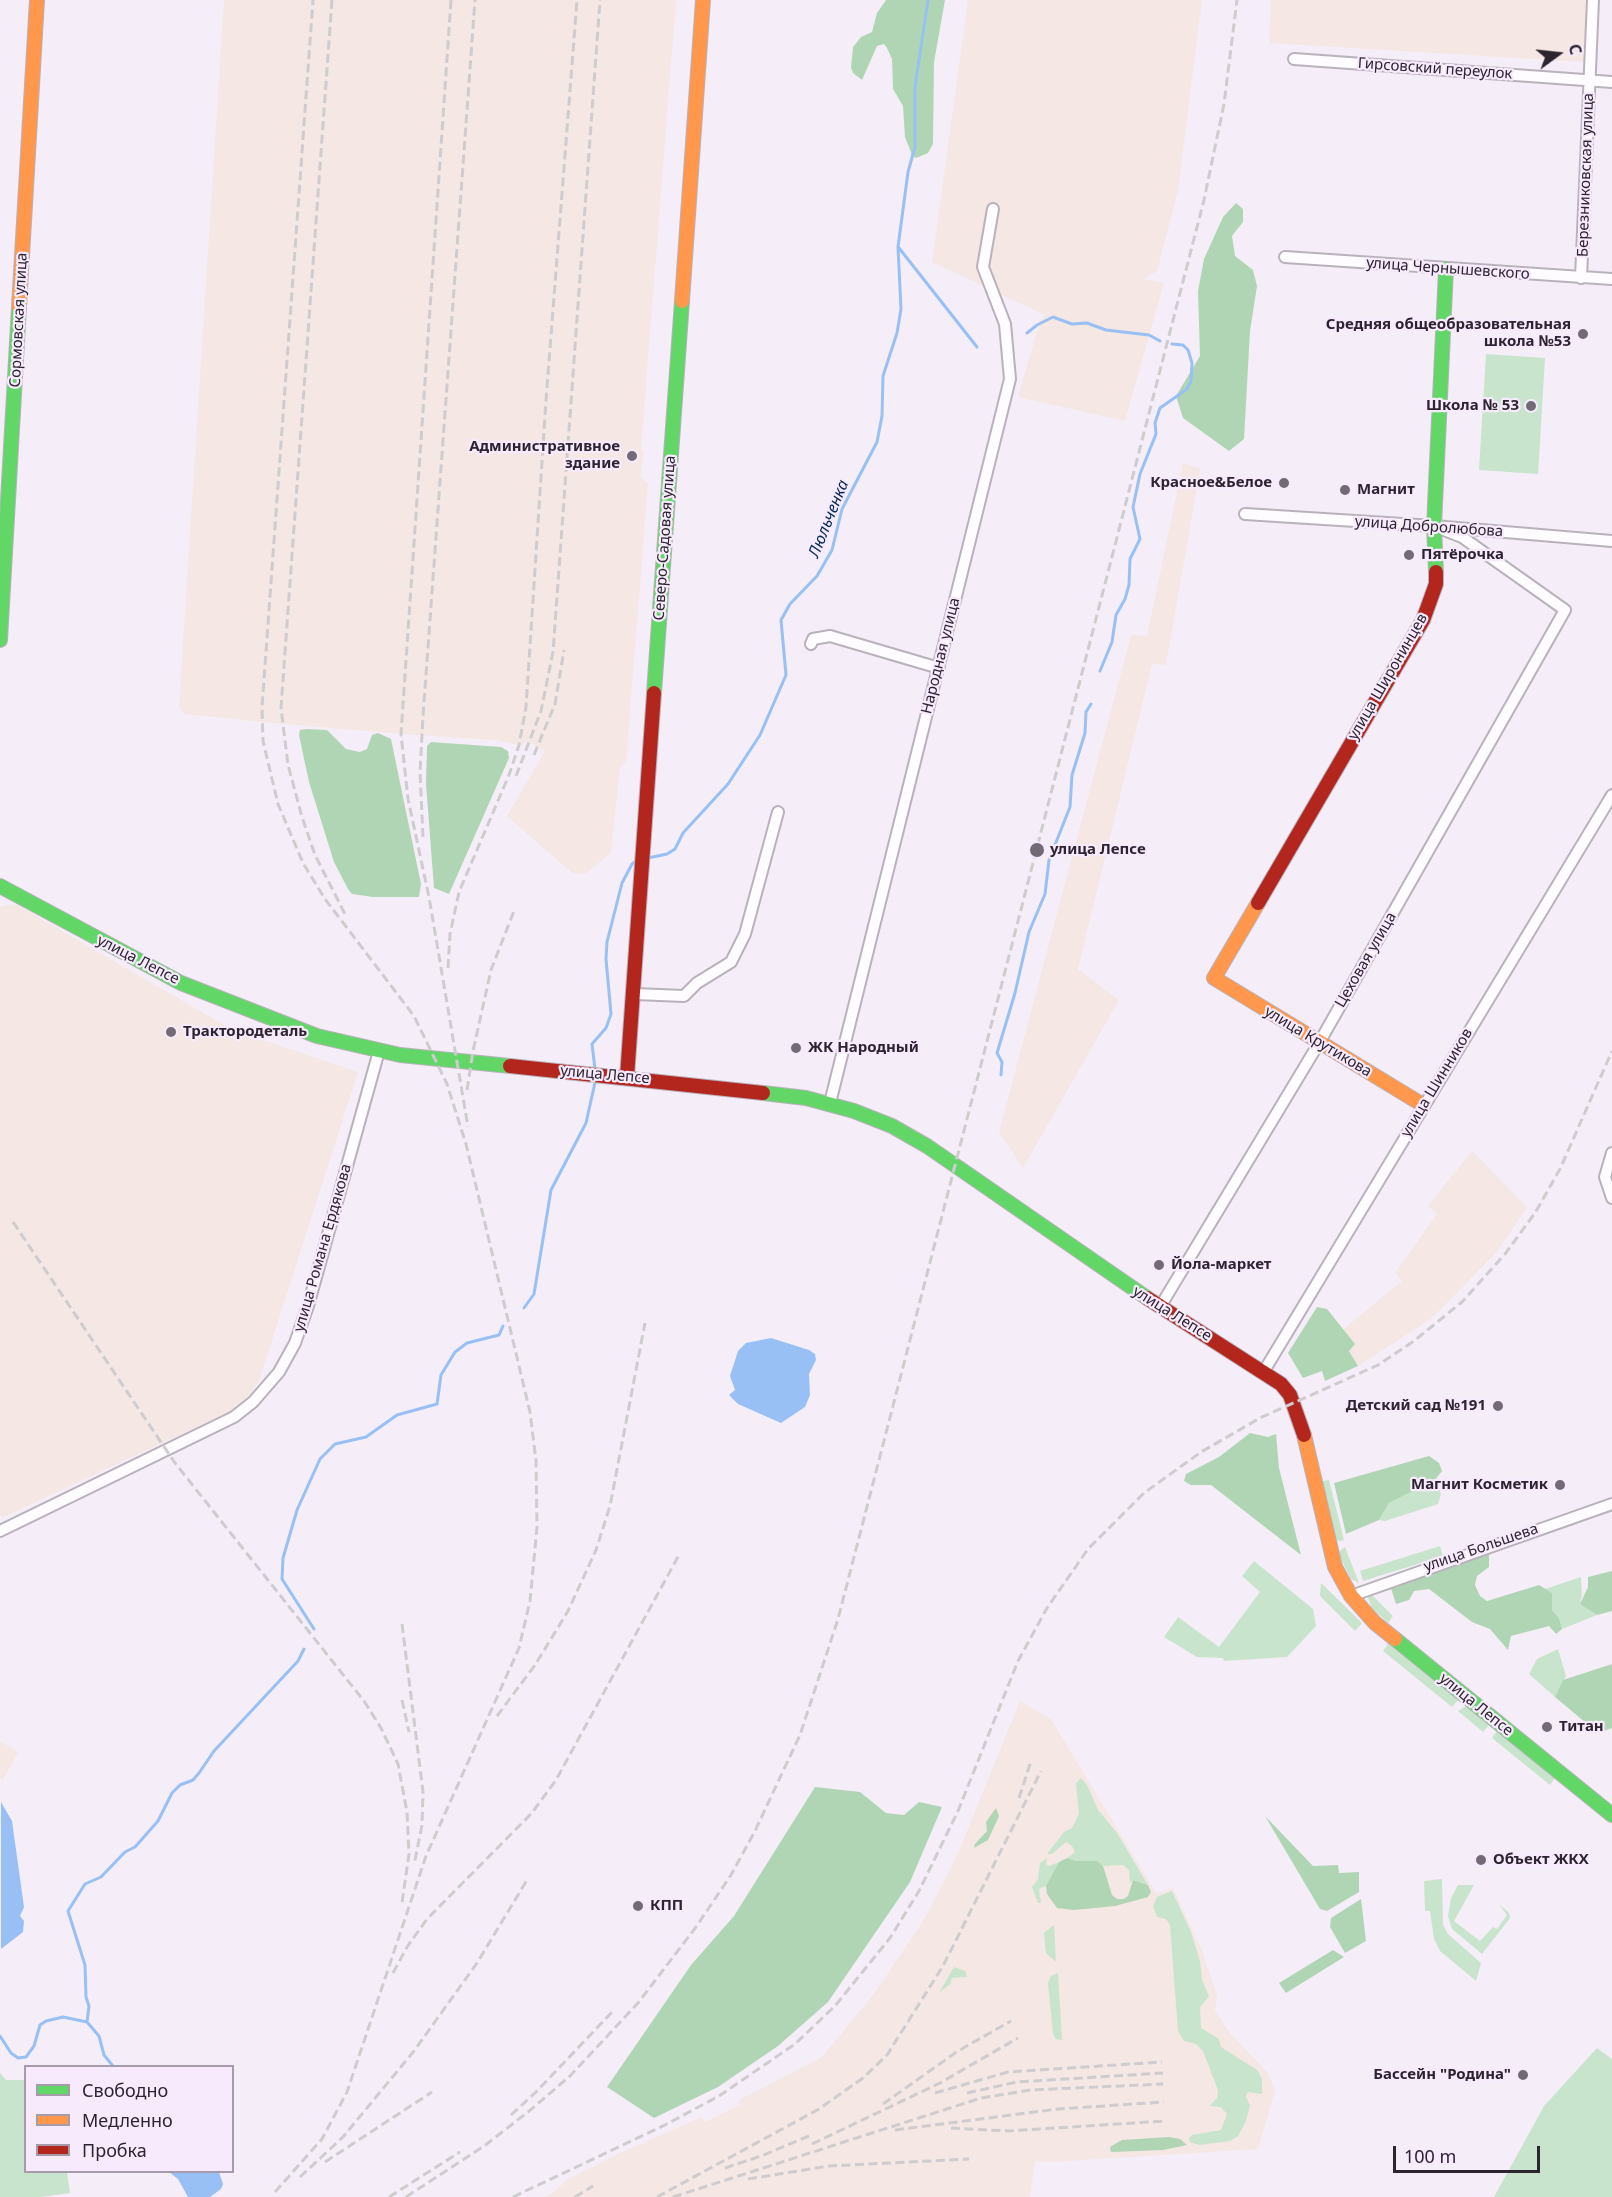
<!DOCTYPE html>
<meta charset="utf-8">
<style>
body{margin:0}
#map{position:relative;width:1612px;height:2197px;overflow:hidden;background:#f5eef8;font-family:"Noto Sans",sans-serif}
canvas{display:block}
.legend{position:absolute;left:24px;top:2065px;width:210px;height:108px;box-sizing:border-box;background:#f7eafc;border:2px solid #a69baa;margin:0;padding:8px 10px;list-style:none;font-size:18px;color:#2c242f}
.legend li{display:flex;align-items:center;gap:12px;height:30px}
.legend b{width:30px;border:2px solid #a69baa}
.north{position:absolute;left:1528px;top:24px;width:60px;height:60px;-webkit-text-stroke:4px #f7eafc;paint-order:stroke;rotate:75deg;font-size:16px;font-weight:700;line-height:24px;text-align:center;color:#2c242f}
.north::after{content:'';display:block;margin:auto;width:21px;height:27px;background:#2c242f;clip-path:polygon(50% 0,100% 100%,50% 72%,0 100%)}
.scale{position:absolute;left:1393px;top:2146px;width:147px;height:27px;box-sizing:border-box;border:3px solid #2c242f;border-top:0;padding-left:8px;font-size:18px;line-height:21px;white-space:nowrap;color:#2c242f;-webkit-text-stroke:4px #f7eafc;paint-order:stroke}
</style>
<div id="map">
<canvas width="1612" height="2197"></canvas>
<ul class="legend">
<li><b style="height:8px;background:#63d668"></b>Свободно</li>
<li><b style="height:8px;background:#ff974d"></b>Медленно</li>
<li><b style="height:8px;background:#b3261e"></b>Пробка</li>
</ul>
<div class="north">С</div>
<div class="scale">100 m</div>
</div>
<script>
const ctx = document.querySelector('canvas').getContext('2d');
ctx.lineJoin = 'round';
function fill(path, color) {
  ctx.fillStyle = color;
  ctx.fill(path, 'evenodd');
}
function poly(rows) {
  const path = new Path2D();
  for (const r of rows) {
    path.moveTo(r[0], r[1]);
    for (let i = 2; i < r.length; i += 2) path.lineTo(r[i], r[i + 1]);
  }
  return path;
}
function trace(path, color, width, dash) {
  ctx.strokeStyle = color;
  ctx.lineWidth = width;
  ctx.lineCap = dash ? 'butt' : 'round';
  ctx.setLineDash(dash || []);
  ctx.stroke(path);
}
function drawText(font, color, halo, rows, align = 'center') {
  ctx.font = font + ' "Noto Sans",sans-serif';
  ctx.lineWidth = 4.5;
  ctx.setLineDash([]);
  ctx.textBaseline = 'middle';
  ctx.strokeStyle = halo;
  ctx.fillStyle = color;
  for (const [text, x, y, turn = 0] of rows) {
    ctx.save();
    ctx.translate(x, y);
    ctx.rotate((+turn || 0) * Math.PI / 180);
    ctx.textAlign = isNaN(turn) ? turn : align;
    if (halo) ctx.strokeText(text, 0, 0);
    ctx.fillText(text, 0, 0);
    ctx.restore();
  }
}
fill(poly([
 [224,0,676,0,641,449,644,452,640,476,648,484,626,762,620,767,611,853,585,874,572,873,507,816,545,751,526,740,523,746,496,740,401,734,262,722,185,714,179,706],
 [968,0,1202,0,1178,190,1157,271,1144,279,1164,283,1125,421,1018,397,1040,321,1045,315,932,262],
 [1271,0,1586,0,1584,62,1269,43],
 [1183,463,1200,469,1166,665,1152,664,1078,969,1119,1000,1023,1168,999,1132,1131,635,1147,636],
 [11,904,17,905,231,1029,358,1072,259,1381,241,1406,4,1517,0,1515,0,907],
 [1472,1151,1527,1207,1497,1252,1431,1319,1358,1366,1349,1351,1328,1342,1402,1281,1395,1273,1437,1214,1428,1206],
 [1020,1701,1051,1719,1156,1893,1173,1888,1202,1950,1217,1995,1215,2011,1231,2034,1268,2073,1275,2091,1258,2149,1052,2162,1035,2161,1030,2197,543,2197,554,2192,568,2179,620,2153,702,2117,705,2122,740,2105,739,2100,822,2057,876,1991,925,1918,958,1853],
 [0,1741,18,1752,3,1780,0,1778]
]), '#f5e7e3');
fill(poly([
 [1486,354,1545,358,1538,474,1479,470],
 [1329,1480,1344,1540,1340,1541,1336,1540,1322,1481],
 [1435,1480,1441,1494,1438,1504,1385,1521,1379,1520,1389,1503],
 [1440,1546,1443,1556,1363,1581,1360,1571],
 [1345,1547,1359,1583,1351,1579,1340,1557,1340,1551],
 [1254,1561,1313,1609,1316,1626,1287,1657,1224,1661,1223,1658,1197,1657,1164,1637,1178,1617,1219,1647,1260,1592,1242,1576],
 [1581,1577,1582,1595,1580,1604,1597,1615,1562,1629,1559,1618,1552,1610,1552,1593,1545,1589],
 [1321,1583,1362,1623,1355,1631,1320,1596],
 [1371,1594,1393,1616,1388,1623,1372,1608,1368,1598],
 [1388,1644,1458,1700,1452,1707,1383,1651],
 [1558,1649,1566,1676,1555,1697,1529,1674,1537,1659],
 [1464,1707,1468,1707,1489,1725,1483,1732,1458,1711],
 [1497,1731,1555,1778,1550,1785,1492,1738],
 [1081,1778,1087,1785,1098,1810,1117,1833,1148,1885,1133,1880,1130,1883,1129,1870,1123,1865,1103,1866,1097,1861,1076,1861,1067,1858,1075,1852,1072,1846,1066,1842,1052,1854,1047,1854,1064,1832,1072,1828,1079,1814,1076,1784],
 [1047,1858,1046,1865,1049,1866,1059,1862,1046,1886,1039,1889,1041,1903,1038,1903,1032,1887,1038,1879,1040,1863],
 [1442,1879,1443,1925,1448,1934,1481,1963,1476,1981,1440,1951,1434,1939,1430,1911,1425,1911,1424,1881],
 [1458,1885,1474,1885,1454,1921,1480,1941,1493,1927,1497,1929,1507,1915,1499,1904,1509,1913,1510,1918,1482,1954,1452,1929,1448,1916,1451,1898],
 [1172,1891,1191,1932,1200,1961,1202,1980,1209,1996,1200,2007,1201,2028,1219,2039,1221,2047,1257,2070,1262,2079,1262,2094,1248,2092,1246,2097,1250,2105,1246,2121,1238,2136,1230,2141,1199,2145,1190,2142,1189,2138,1192,2135,1221,2130,1227,2114,1221,2107,1210,2106,1217,2098,1218,2090,1203,2051,1196,2044,1184,2041,1178,2031,1170,1925,1166,1919,1157,1917,1153,1906,1157,1897],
 [1054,1925,1056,1962,1046,1953,1044,1933],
 [954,1967,965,1971,967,1977,952,1978,950,1984,939,1993],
 [1058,1973,1062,2040,1056,2039,1053,2034,1048,1983,1051,1976],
 [1597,2048,1612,2059,1612,2197,1494,2197,1544,2106],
 [0,2073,6,2080,25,2080,26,2172,67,2172,70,2193,41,2197,0,2197]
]), '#c9e4cc');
fill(poly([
 [886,0,945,0,934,62,933,144,928,153,916,158,912,155,905,137,903,106,893,89,892,59,887,48,884,44,877,46,862,80,853,73,851,67,853,47,861,37,872,32,877,13],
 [1236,203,1243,209,1243,222,1232,236,1235,256,1253,270,1257,286,1250,331,1244,439,1229,451,1183,418,1176,396,1200,356,1198,291,1204,259,1223,217],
 [306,729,327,730,346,749,360,752,367,749,372,735,378,733,391,739,421,884,419,897,373,897,352,894,348,889,334,862,309,782,299,735,300,730],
 [431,742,501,747,508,751,509,758,449,894,434,888,426,784,427,746],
 [1317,1307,1327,1309,1355,1344,1349,1351,1358,1366,1325,1381,1322,1371,1303,1378,1288,1353],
 [1250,1433,1268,1437,1276,1434,1279,1468,1301,1555,1211,1485,1191,1485,1184,1481,1186,1474,1219,1457],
 [1429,1456,1439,1463,1442,1471,1435,1480,1389,1503,1379,1520,1346,1534,1334,1483],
 [1489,1553,1489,1567,1477,1576,1475,1585,1480,1596,1487,1601,1539,1585,1552,1593,1552,1610,1559,1618,1562,1629,1556,1634,1549,1626,1511,1636,1508,1650,1490,1629,1472,1622,1429,1589,1414,1591,1409,1600,1396,1604,1390,1585],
 [1612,1571,1612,1611,1597,1615,1580,1604,1588,1587,1588,1577],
 [1612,1664,1612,1728,1598,1733,1555,1697,1563,1680],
 [815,1787,860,1792,886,1813,904,1815,919,1802,942,1807,910,1882,828,2002,778,2046,718,2087,654,2118,607,2087,691,1965,734,1916],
 [996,1808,999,1816,988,1840,974,1848,975,1844,987,1831,986,1822],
 [1265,1816,1313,1866,1338,1865,1339,1873,1359,1872,1359,1892,1327,1911,1320,1909],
 [1067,1858,1076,1861,1097,1861,1103,1866,1112,1895,1117,1899,1124,1899,1128,1896,1133,1880,1148,1885,1151,1892,1148,1897,1115,1906,1074,1910,1057,1908,1047,1894,1046,1886,1059,1862],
 [1361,1899,1366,1941,1345,1953,1330,1927,1331,1918],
 [1333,1950,1344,1957,1286,1993,1279,1983],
 [1169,2137,1180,2139,1187,2145,1163,2150,1111,2152,1110,2147,1122,2140]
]), '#b0d5b4');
fill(poly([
 [771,1338,809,1350,815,1354,816,1360,809,1374,810,1395,805,1407,781,1423,738,1404,729,1395,735,1390,730,1376,738,1351,746,1343],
 [1,1802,12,1821,24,1907,20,1916,24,1921,23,1932,1,1949],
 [169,2172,219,2172,223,2184,221,2189,210,2197,188,2197,178,2179]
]), '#98c0f4');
trace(poly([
 [899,248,977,347],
 [1027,333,1037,325,1053,317,1072,324,1087,323,1106,330,1149,335,1160,341],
 [1100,671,1112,642,1116,615,1125,599,1129,585,1130,559,1140,539,1133,507,1140,474,1156,434,1155,423,1160,408,1187,389,1191,381,1192,363,1188,350,1183,345,1172,344],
 [648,858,667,854,675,849,683,833,728,784,760,735,786,675,781,620,790,604,817,576,832,550,842,509,877,442,882,416,883,376,897,333,901,309,898,247,908,172,915,147,915,87,928,0],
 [595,1069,592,1044,606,1028,611,1014,606,959,607,942,622,883,632,864,636,861],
 [1001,1075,1002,1062,997,1053,1015,993,1029,932,1045,894,1049,860,1070,807,1072,775,1085,733,1086,712,1091,704],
 [524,1308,534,1294,551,1190,586,1123,596,1078],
 [314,1629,282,1579,283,1558,297,1510,320,1459,335,1444,366,1437,397,1415,437,1404,441,1375,455,1352,467,1343,499,1335,503,1326],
 [87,2022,89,2006,86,1997,85,1965,68,1911,85,1884,101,1877,125,1852,135,1847,158,1821,172,1793,180,1785,193,1780,199,1773,214,1751,298,1661,304,1649],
 [0,2036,11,2053,18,2058,26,2057,34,2046,40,2025,46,2021,63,2017,87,2022,99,2036,104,2055,113,2066]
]), '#98c0f4', 3);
const street = poly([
 [1294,59,1612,82],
 [1285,257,1612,279],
 [1581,278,1593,0],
 [1245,514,1434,526,1612,541],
 [811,644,813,639,830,636,939,668],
 [635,994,684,996,697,983,731,962,745,934,778,812],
 [830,1103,1010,379,1005,324,983,267,993,209],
 [1612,1153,1605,1177,1612,1198],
 [1160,1307,1319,1043,1565,610,1462,537,1434,526],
 [1264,1371,1612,795],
 [0,1531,234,1417,253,1402,279,1372,295,1343,308,1306,379,1051],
 [1351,1596,1612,1504]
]);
const fast = poly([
 [1436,572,1434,526,1446,269],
 [0,640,19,307],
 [654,693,682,301],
 [0,886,181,983,317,1036,400,1055,510,1066],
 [763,1093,806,1098,854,1111,892,1126,927,1146,1147,1298],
 [1395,1639,1612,1815]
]);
const slow = poly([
 [682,301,703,0],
 [19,307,37,0],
 [1258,903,1214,978,1423,1105],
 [1304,1435,1335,1567,1351,1596,1375,1623,1395,1639]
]);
const jam = poly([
 [1258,903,1423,620,1436,584,1436,572],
 [510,1066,763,1093],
 [627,1077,654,693],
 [1147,1298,1281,1384,1290,1395,1304,1435]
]);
trace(street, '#b9b2bc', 14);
trace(fast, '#b9b2bc', 16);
trace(slow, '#b9b2bc', 16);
trace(jam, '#b9b2bc', 16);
trace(street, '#fefcfe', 10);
trace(fast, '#63d668', 14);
trace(slow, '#ff974d', 14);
trace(jam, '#b3261e', 14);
trace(poly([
 [332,0,281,708,288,765,302,817,315,855,346,916],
 [451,0,401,734,408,799,429,897,468,1127],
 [534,755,555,704,564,650],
 [516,776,541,711,553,652,600,0],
 [423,837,420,772,423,716,475,0],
 [448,968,450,934,459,892,509,775,519,745,526,707,546,400,577,0],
 [467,1090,473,1051,491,970,514,911],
 [13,1222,175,1463,364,1701,381,1728,398,1764,407,1812,409,1854,402,1903],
 [402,1624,423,1792,422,1825,414,1865],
 [402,1700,409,1732],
 [497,1716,535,1665,568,1611,596,1550,610,1506,645,1323],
 [1019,1798,1031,1761],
 [393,1973,407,1947,427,1919,531,1814,556,1780,679,1555],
 [935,2093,1008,2072,1162,2062],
 [967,2093,1017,2082,1163,2073],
 [883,2104,958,2051,1011,2021],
 [511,2115,536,2092,613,2011],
 [951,2128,1008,2131,1165,2121],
 [895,2130,1058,2109,1164,2102],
 [812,2144,940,2083,1018,2038],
 [325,2162,432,2092],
 [725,2168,761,2156,809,2136],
 [300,2177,343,2137,414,2051,477,1963,527,1880],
 [748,2179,829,2166,969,2159],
 [275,2192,322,2139,347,2092,426,1856,519,1648,530,1601,537,1527,536,1461,530,1412,466,1144,447,1084,414,1016,325,899,303,863,278,804,263,741,262,707,313,0],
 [389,2197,460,2152],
 [406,2197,484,2146,528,2112,570,2076,638,2003,696,1927,731,1875,755,1831,800,1735,838,1619,1204,200,1224,104,1237,0],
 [513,2197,665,2125,719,2096,795,2044,835,2006,890,1938,919,1891,958,1811,1018,1661,1047,1608,1088,1549,1144,1493,1201,1452,1260,1418,1378,1365,1414,1341,1462,1302,1505,1254,1535,1213,1560,1169,1612,1051],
 [575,2197,593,2186],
 [657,2197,819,2109,863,2078,887,2055,943,1966,1041,1771],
 [673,2197,981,2098,1031,2090,1163,2084]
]), '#ceccce', 3, [9, 4.5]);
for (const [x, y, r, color] of [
 [1583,334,6,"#726b75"],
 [1531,406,6,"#726b75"],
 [632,456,6,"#726b75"],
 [1284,483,6,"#726b75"],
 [1345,490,6,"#726b75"],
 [1409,555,6,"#726b75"],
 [1037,850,8,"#726b75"],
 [171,1032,6,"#726b75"],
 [796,1048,6,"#726b75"],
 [1159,1265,6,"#726b75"],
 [1498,1406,6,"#726b75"],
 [1560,1485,6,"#726b75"],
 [1547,1727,6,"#726b75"],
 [1481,1860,6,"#726b75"],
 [638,1906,6,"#726b75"],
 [1523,2075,6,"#726b75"]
]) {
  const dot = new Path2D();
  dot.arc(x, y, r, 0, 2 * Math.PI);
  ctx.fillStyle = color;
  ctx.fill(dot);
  trace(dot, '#f7eafc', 2);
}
drawText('15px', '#2c242f', '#f7eafc', [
 ["Гирсовский переулок",1435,69,4],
 ["Березниковская улица",1586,175,-88],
 ["улица Чернышевского",1448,269,4],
 ["Сормовская улица",19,320,-87],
 ["улица Добролюбова",1429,527,4],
 ["Северо-Садовая улица",665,538,-86],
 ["Народная улица",941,656,-76],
 ["улица Широнинцев",1388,677,-60],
 ["улица Лепсе",138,960,27],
 ["Цеховая улица",1366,960,-60],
 ["улица Крутикова",1318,1042,31],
 ["улица Лепсе",605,1075,5],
 ["улица Шинников",1437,1083,-59],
 ["улица Романа Ердякова",323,1248,-74],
 ["улица Лепсе",1172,1314,32],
 ["улица Большева",1481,1548,-19],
 ["улица Лепсе",1476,1705,39]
]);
drawText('bold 15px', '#2c242f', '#f7eafc', [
 ["Средняя общеобразовательная",1571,325,"right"],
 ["школа №53",1571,342,"right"],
 ["Школа № 53",1519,406,"right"],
 ["Административное",620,447,"right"],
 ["здание",620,464,"right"],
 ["Красное&Белое",1272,483,"right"],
 ["Магнит",1357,490],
 ["Пятёрочка",1421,555],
 ["улица Лепсе",1050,850],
 ["Трактородеталь",183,1032],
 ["ЖК Народный",808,1048],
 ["Йола-маркет",1171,1265],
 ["Детский сад №191",1486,1406,"right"],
 ["Магнит Косметик",1548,1485,"right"],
 ["Титан",1559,1727],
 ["Объект ЖКХ",1493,1860],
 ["КПП",650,1906],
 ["Бассейн \"Родина\"",1511,2075,"right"]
], 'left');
drawText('italic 16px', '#002955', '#f7eafc', [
 ["Люльченка",829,519,-68]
]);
</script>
